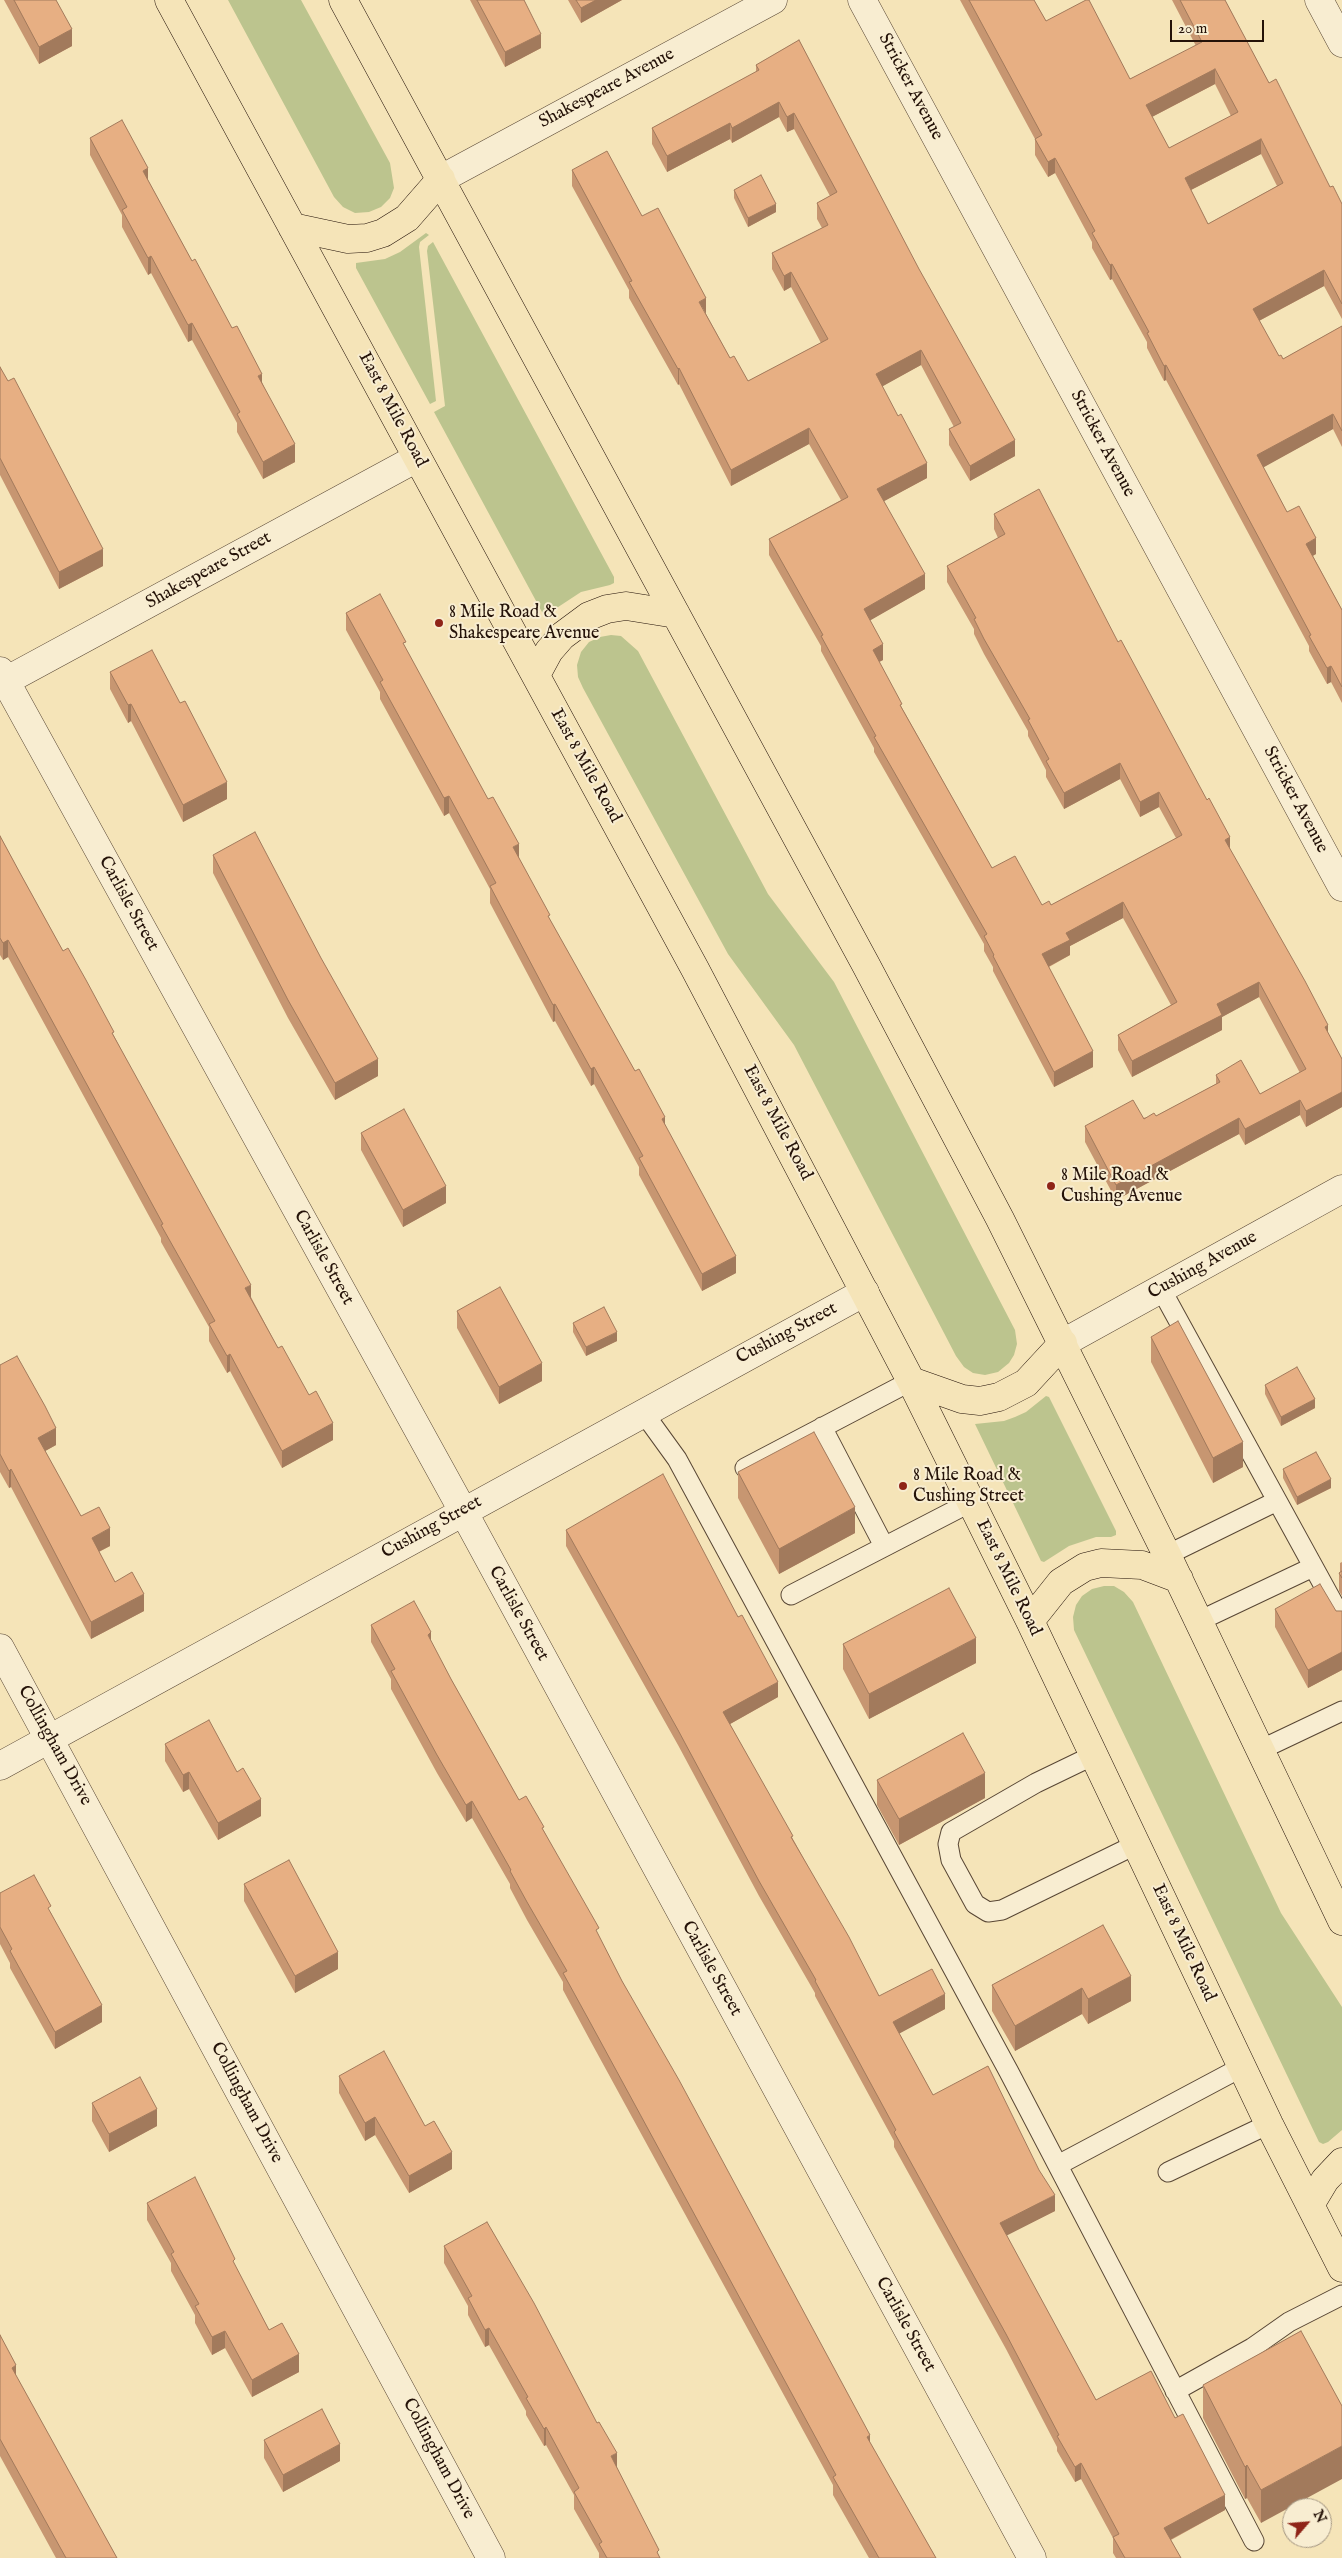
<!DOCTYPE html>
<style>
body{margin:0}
#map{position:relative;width:1342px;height:2558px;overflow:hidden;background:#f5e4b8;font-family:"IM FELL English",serif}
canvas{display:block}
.north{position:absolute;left:1282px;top:2498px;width:50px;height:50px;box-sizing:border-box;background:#f8edd1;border:1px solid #a39581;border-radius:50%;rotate:63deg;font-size:14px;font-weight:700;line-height:20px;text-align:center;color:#241208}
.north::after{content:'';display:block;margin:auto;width:18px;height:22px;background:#8f2418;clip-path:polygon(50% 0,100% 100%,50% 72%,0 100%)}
.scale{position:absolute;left:1170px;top:20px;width:94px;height:22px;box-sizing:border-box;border:2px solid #241208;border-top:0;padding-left:6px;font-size:15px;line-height:18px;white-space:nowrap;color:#241208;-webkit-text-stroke:4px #f8edd1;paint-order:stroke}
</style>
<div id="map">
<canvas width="1342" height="2558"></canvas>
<div class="north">N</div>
<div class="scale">20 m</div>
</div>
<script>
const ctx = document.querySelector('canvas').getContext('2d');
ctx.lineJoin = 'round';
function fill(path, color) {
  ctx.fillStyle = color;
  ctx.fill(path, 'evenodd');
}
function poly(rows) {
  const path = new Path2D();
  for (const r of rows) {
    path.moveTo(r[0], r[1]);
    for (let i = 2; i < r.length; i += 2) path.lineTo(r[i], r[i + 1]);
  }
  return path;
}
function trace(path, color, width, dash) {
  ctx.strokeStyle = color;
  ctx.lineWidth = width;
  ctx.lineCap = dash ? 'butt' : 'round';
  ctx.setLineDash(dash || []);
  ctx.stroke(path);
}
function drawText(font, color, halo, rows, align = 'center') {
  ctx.font = font + ' "IM FELL English",serif';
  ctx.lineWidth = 4;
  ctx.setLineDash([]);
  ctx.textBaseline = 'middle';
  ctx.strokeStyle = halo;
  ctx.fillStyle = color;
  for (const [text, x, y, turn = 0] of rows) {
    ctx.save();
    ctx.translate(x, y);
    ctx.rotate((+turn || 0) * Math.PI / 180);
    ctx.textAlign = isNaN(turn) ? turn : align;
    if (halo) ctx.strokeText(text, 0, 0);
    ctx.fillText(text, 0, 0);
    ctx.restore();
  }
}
fill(poly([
 [228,0,301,0,390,163,394,188,390,198,381,207,369,212,355,213,343,207,334,197],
 [426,233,429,235,420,242,419,247,436,401,430,404,356,268,356,263,385,259,400,252],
 [433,242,614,577,614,583,610,585,581,592,546,615,542,612,434,412,445,406,427,251,428,246],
 [611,635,621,636,638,651,768,894,834,982,1015,1330,1017,1344,1014,1355,1009,1363,998,1372,985,1375,973,1373,964,1367,956,1356,794,1045,728,954,583,688,578,677,577,665,581,652,589,642,600,637],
 [1046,1396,1049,1397,1116,1531,1116,1535,1111,1537,1096,1537,1069,1546,1044,1562,1041,1561,975,1424,1004,1421,1015,1417,1026,1412],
 [1104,1586,1114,1586,1124,1592,1133,1602,1281,1913,1342,2007,1342,2130,1328,2142,1323,2144,1319,2142,1074,1630,1073,1617,1076,1605,1082,1596,1092,1589]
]), '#bcc48e');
const service = poly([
 [1161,1289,1342,1619],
 [643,1412,677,1459,1009,2072,1254,2541],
 [822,1427,884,1546],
 [745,1468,911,1381],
 [1167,1555,1277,1501],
 [791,1595,971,1502],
 [1199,1621,1313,1567],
 [1260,1750,1342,1711],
 [1094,1755,1036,1783,951,1832,948,1844,951,1860,975,1904,988,1912,1002,1910,1137,1844],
 [1058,2165,1242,2067],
 [1168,2172,1269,2124],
 [1175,2391,1252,2348,1289,2322,1342,2295]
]);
const minor = poly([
 [862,0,1342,887],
 [1319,0,1342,43],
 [441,179,773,0],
 [0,671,463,1511,1032,2558],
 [0,684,417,458],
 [1063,1343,1342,1189],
 [0,1648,491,2558],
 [0,1766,865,1292]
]);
const trunk = poly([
 [169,0,695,969,911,1381,1030,1621,1269,2124,1342,2268],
 [343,0,866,965,1000,1219,1167,1555,1342,1921],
 [292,227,348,239,367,238,383,233,407,218,441,179],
 [536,675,549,651,562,636,589,616,607,609,626,606,676,614],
 [911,1381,962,1399,980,1401,999,1397,1026,1383,1063,1343],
 [1030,1621,1061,1582,1085,1567,1101,1563,1142,1565,1179,1579],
 [1310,2205,1325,2180,1342,2162]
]);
trace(service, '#584634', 21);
trace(minor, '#584634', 29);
trace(trunk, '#241208', 29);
trace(service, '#f8edd1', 19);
trace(minor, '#f8edd1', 28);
trace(trunk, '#f5e4b8', 28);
fill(poly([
 [4,0,56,0,72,46,39,64],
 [470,0,524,0,541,48,505,67],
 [568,0,622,0,581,23],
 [960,0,1034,0,1046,21,1130,79,1196,46,1172,0,1225,0,1269,83,1330,187,1342,204,1342,319,1324,286,1259,321,1279,356,1283,359,1342,326,1342,447,1333,429,1263,467,1287,512,1316,554,1313,556,1342,610,1342,703,1331,682,1327,684,1309,651,1309,646,1166,380,1164,381,1147,348,1147,342,1112,279,1110,280,1092,248,1092,242,1055,173,1048,177,1035,155,1035,139],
 [1215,84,1231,116,1169,148,1152,117],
 [1261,154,1277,186,1208,224,1191,190],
 [799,40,1015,456,970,481,949,445,949,429,954,427,921,365,882,386,927,478,884,501,925,589,870,620,883,660,879,662,902,708,992,868,1042,905,1051,905,1176,838,1159,807,1140,817,1120,779,1064,809,1046,777,1046,770,1028,736,1028,731,984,654,974,634,974,629,947,582,947,566,998,538,994,529,994,514,1118,642,1342,1059,1342,1107,1306,1127,1300,1115,1245,1145,1239,1134,1116,1200,1085,1142,1085,1126,1156,1116,1216,1084,1216,1075,1260,1094,1300,1073,1259,997,1222,1017,1222,1030,1132,1077,1118,1050,1118,1035,1171,1005,1123,918,1070,946,1070,955,1049,967,1093,1067,1054,1087,993,971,993,967,984,951,984,944,874,752,874,748,821,651,821,646,769,555,769,539,841,500,809,444,731,486,679,384,678,385,629,298,629,290,572,186,572,170,642,216,706,314,730,358,748,381,821,343,791,287,784,291,772,269,772,253,822,228,817,219,817,203,830,196,794,129,787,132,779,117,732,143,730,139,667,172,652,144,652,128,756,72,756,65],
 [90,138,148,180,192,261,262,382,295,462,263,479,237,432,237,423,192,340,188,342,151,273,148,275,122,227,122,215,90,155],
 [734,190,776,212,748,227,734,198],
 [0,367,103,566,59,589,0,475],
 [346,613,406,649,519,858,550,920,665,1125,736,1273,702,1291,639,1175,639,1167,594,1084,591,1086,555,1021,553,1022,490,903,490,889,449,813,444,816,380,699,380,692,346,630],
 [110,672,227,799,183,822,131,721,128,723,110,689],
 [0,823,0,836,20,873,63,951,114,1036,251,1297,278,1348,333,1440,282,1468,230,1371,227,1373,209,1341,209,1327,161,1242,161,1238,8,957,3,960,0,955],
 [213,855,378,1076,335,1100,288,1018,213,873],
 [361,1133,446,1203,403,1227,361,1150],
 [457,1311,542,1381,499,1404,457,1328],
 [573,1323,617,1341,586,1356,573,1332],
 [1151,1337,1243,1467,1213,1483,1151,1362],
 [0,1365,56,1445,45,1451,81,1516,110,1546,99,1552,115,1582,144,1611,91,1639,11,1487,9,1488,0,1472],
 [1265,1385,1315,1408,1281,1426,1265,1394],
 [1283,1469,1331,1488,1297,1505,1283,1478],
 [738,1472,855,1533,779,1574,738,1498],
 [566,1530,778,1697,730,1724,879,1996,945,2009,899,2033,933,2095,1055,2211,1006,2235,1096,2400,1225,2510,1171,2540,1181,2558,1116,2558,1113,2553,1113,2538,1081,2479,1075,2482,1057,2451,1057,2447,1006,2349,894,2147,894,2141,815,1996,815,1993,759,1896,678,1745,566,1546],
 [1342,1562,1342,1596,1339,1591,1339,1573,1340,1572,1340,1563],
 [1275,1609,1342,1611,1342,1670,1308,1688,1275,1627],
 [371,1625,431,1642,451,1679,519,1800,544,1831,622,1981,870,2443,936,2558,869,2558,833,2495,833,2485,591,2042,563,1990,563,1982,527,1920,510,1888,510,1884,472,1818,466,1822,437,1773,391,1689,391,1679,371,1642],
 [843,1644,976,1663,869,1719,843,1669],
 [165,1744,261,1816,218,1840,189,1789,183,1792,165,1761],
 [877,1780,985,1798,899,1845,877,1805],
 [244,1884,338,1969,295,1993,244,1901],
 [0,1893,51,1913,102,2022,55,2049,10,1968,10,1963,0,1944],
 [1103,1925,1131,2001,1088,2024,1082,2014,1015,2051,992,2011,992,1985],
 [339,2076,425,2126,452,2169,409,2193,375,2135,365,2141,339,2093],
 [92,2103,157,2126,109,2152,92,2121],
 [147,2203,235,2266,269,2330,299,2372,252,2397,225,2348,212,2355,195,2323,195,2315,171,2271,171,2263,147,2220],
 [444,2246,617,2468,660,2558,599,2558,599,2553,574,2509,574,2495,546,2445,544,2446,526,2415,526,2411,489,2345,485,2347,468,2315,468,2306,444,2263],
 [1301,2331,1261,2523,1247,2498,1245,2499,1203,2418,1203,2385],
 [0,2335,16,2377,117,2558,56,2558,0,2456],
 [264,2440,340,2461,283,2492,264,2458]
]), '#c79671');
fill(poly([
 [596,0,622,0,581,23,581,8],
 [72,29,72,46,39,64,39,47],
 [541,34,541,48,505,67,505,52],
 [1215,69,1215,84,1146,120,1146,105],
 [779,102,779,117,732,143,732,128],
 [794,113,794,129,787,132,787,117],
 [730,123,730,139,667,172,667,156],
 [1261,139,1261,154,1185,193,1185,178],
 [1055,158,1055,173,1048,177,1048,162],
 [148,168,148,185,143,171],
 [776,204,776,212,748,227,748,218],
 [151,256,151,273,148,275,148,258],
 [1112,264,1112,279,1110,280,1110,265],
 [1324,270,1324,286,1253,324,1253,309],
 [791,272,791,287,784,291,784,276],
 [706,298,706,314,699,302],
 [192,323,192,340,188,342,188,325],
 [921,350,921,365,876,390,876,374],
 [1166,365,1166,380,1164,381,1164,366],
 [679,368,679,384,678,385,678,369],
 [262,374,262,391,258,376],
 [1333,414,1333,429,1257,471,1257,455],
 [809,428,809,444,731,486,731,470],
 [1015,440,1015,456,970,481,970,466],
 [295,444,295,462,263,479,263,462],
 [927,463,927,478,877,505,877,489],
 [1316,538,1316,554,1306,559,1306,544],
 [103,549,103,566,59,589,59,572],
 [925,574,925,589,864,624,864,609],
 [883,644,883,660,873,665,873,650],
 [1331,666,1331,682,1327,684,1327,668],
 [131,704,131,721,128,723,128,705],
 [1120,763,1120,779,1064,809,1064,793],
 [227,782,227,799,183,822,183,805],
 [1159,792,1159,807,1140,817,1140,802],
 [449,796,449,813,444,816,444,798],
 [1230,837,1230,853,1225,840],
 [519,844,519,861,513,847],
 [1123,902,1123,918,1070,946,1070,955,1042,970,1042,954,1066,933],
 [8,940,8,957,3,960,3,943],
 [1259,982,1259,997,1222,1017,1222,1030,1132,1077,1132,1061,1217,1004],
 [555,1004,555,1021,553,1022,553,1005],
 [1328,1025,1328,1041,1325,1027],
 [1093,1051,1093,1067,1054,1087,1054,1072],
 [378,1059,378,1076,335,1100,335,1083],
 [594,1067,594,1084,591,1086,591,1069],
 [1342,1092,1342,1107,1306,1127,1306,1111],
 [1300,1100,1300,1115,1245,1145,1245,1129],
 [665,1117,665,1134,662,1119],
 [1239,1118,1239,1134,1116,1200,1116,1185],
 [446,1186,446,1203,403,1227,403,1210],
 [736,1256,736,1273,702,1291,702,1274],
 [251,1285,251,1302,245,1288],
 [617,1332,617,1341,586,1356,586,1347],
 [230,1354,230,1371,227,1373,227,1356],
 [542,1363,542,1381,499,1404,499,1387],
 [1315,1399,1315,1408,1281,1426,1281,1417],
 [333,1423,333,1440,282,1468,282,1451],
 [56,1428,56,1445,38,1455,38,1438],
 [1243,1442,1243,1467,1213,1483,1213,1458],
 [11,1469,11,1487,9,1488,9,1471],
 [1331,1479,1331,1488,1297,1505,1297,1497],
 [855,1507,855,1533,779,1574,779,1549],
 [110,1528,110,1546,92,1555,92,1538],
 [144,1594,144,1611,91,1639,91,1622],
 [431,1632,431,1650,428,1635],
 [976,1638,976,1663,869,1719,869,1694],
 [1342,1652,1342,1670,1308,1688,1308,1670],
 [778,1682,778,1697,723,1728,723,1712],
 [189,1772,189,1789,183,1792,183,1775],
 [985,1773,985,1798,899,1845,899,1819],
 [261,1799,261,1816,218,1840,218,1823],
 [472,1801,472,1818,466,1822,466,1805],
 [338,1952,338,1969,295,1993,295,1976],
 [1131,1976,1131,2001,1088,2024,1088,1999],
 [1082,1988,1082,2014,1015,2051,1015,2026],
 [945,1994,945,2009,893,2037,893,2022],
 [102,2005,102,2022,55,2049,55,2032],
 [157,2109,157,2126,109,2152,109,2134],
 [375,2117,375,2135,365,2141,365,2123],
 [452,2152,452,2169,409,2193,409,2176],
 [1055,2195,1055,2211,1000,2239,1000,2223],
 [489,2328,489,2345,485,2347,485,2330],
 [225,2331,225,2348,212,2355,212,2337],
 [299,2354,299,2372,252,2397,252,2380],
 [16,2365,16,2382,12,2368],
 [546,2427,546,2445,544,2446,544,2429],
 [870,2435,870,2452,867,2437],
 [340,2444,340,2461,283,2492,283,2475],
 [1342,2446,1342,2479,1261,2523,1261,2490],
 [617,2453,617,2470,611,2456],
 [1081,2463,1081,2479,1075,2482,1075,2467],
 [1247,2465,1247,2498,1245,2499,1245,2467],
 [1225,2495,1225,2510,1164,2543,1164,2528]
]), '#a27a5c');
const building = poly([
 [14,0,56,0,72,29,39,47,14,0],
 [477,0,524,0,541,34,505,52,477,0],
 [576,0,596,0,581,8,576,0],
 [969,0,1034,0,1046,21,1086,0,1089,0,1130,79,1202,42,1180,0,1225,0,1269,83,1276,79,1330,187,1333,186,1342,204,1342,304,1324,270,1253,309,1279,356,1281,355,1283,359,1342,326,1342,431,1333,414,1257,455,1287,512,1299,506,1316,538,1306,544,1342,610,1342,687,1331,666,1327,668,1309,636,1311,635,1166,365,1164,366,1147,333,1149,332,1112,264,1110,265,1092,233,1095,231,1055,158,1048,162,1035,139,1042,135,969,0],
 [1215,69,1238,112,1169,148,1146,105,1215,69],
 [1261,139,1283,183,1208,224,1185,178,1261,139],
 [799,40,919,269,1015,440,970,466,949,429,961,423,921,350,876,374,898,416,901,414,927,463,877,489,925,574,864,609,883,644,873,650,902,704,900,705,992,868,1015,856,1042,905,1049,901,1051,905,1182,835,1159,792,1140,802,1120,763,1064,793,1046,761,1049,759,1028,720,1030,719,984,639,974,619,976,618,947,566,1005,534,994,514,1039,489,1118,642,1121,640,1207,800,1209,798,1230,837,1225,840,1305,981,1328,1025,1325,1027,1342,1059,1342,1092,1306,1111,1300,1100,1245,1129,1239,1118,1116,1185,1085,1126,1133,1100,1144,1119,1154,1113,1156,1116,1220,1082,1216,1075,1241,1060,1260,1094,1306,1069,1259,982,1217,1004,1222,1015,1132,1061,1118,1035,1177,1002,1123,902,1066,933,1070,940,1042,954,1093,1051,1054,1072,993,956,994,955,984,936,987,934,874,737,876,736,821,636,823,635,769,539,848,497,809,428,731,470,679,368,678,369,629,282,632,281,572,170,607,151,642,216,658,208,706,298,699,302,730,358,734,356,748,381,828,339,791,272,784,276,772,253,828,225,817,203,837,192,794,113,787,117,779,102,732,128,730,123,667,156,652,128,759,70,756,65,799,40],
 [122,120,148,168,143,171,192,261,195,259,232,328,237,326,262,374,258,376,295,444,263,462,237,414,240,412,192,323,188,325,151,256,148,258,122,210,127,207,90,138,122,120],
 [761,175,776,204,748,218,734,190,761,175],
 [0,367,8,381,14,378,103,549,59,572,0,458,0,367],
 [380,594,406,642,403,643,488,799,493,797,519,844,513,847,550,915,548,916,635,1071,639,1069,665,1117,662,1119,736,1256,702,1274,639,1158,643,1156,594,1067,591,1069,555,1004,553,1005,490,886,496,883,449,796,444,798,380,682,383,680,346,613,380,594],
 [152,650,180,703,185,701,227,782,183,805,131,704,128,705,110,672,152,650],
 [255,832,321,958,378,1059,335,1083,288,1000,213,855,255,832],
 [0,836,20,873,63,951,68,948,86,980,114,1032,112,1033,251,1285,245,1288,278,1348,282,1346,309,1395,316,1391,333,1423,282,1451,230,1354,227,1356,209,1324,215,1321,161,1225,163,1224,8,940,3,943,0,938,0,836],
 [404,1109,446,1186,403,1210,361,1133,404,1109],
 [500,1287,542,1363,499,1387,457,1311,500,1287],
 [604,1307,617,1332,586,1347,573,1323,604,1307],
 [1178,1321,1243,1442,1213,1458,1151,1337,1178,1321],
 [17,1356,45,1406,56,1428,38,1438,81,1516,99,1507,110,1528,92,1538,115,1582,132,1572,144,1594,91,1622,11,1469,9,1471,0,1454,0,1365,17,1356],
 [1297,1367,1315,1399,1281,1417,1265,1385,1297,1367],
 [814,1432,855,1507,779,1549,738,1472,814,1432],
 [1316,1452,1331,1479,1297,1497,1283,1469,1316,1452],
 [663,1474,738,1617,742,1615,778,1682,723,1712,793,1836,791,1837,849,1937,879,1996,932,1969,945,1994,893,2022,933,2095,988,2066,1039,2170,1055,2195,1000,2223,1096,2400,1151,2371,1175,2418,1183,2414,1225,2495,1164,2528,1181,2558,1125,2558,1113,2537,1119,2534,1081,2463,1075,2467,1057,2436,1059,2435,1006,2334,894,2132,896,2130,815,1981,816,1980,759,1881,678,1730,566,1530,663,1474],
 [1342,1571,1342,1578,1339,1573,1342,1571],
 [1320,1584,1336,1611,1342,1611,1342,1652,1308,1670,1275,1609,1320,1584],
 [949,1588,976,1638,869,1694,843,1644,949,1588],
 [414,1601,431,1632,428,1635,451,1679,519,1800,526,1796,544,1827,542,1828,599,1928,596,1930,622,1981,679,2080,870,2435,867,2437,936,2558,879,2558,833,2477,836,2475,591,2024,563,1973,567,1971,527,1902,510,1871,511,1870,472,1801,466,1805,437,1755,391,1671,395,1669,371,1625,414,1601],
 [209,1720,237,1772,243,1768,261,1799,218,1823,189,1772,183,1775,165,1744,209,1720],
 [963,1733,985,1773,899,1819,877,1780,963,1733],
 [289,1860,338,1952,295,1976,244,1884,289,1860],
 [34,1875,51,1906,48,1908,102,2005,55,2032,10,1951,12,1949,0,1927,0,1893,34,1875],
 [1103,1925,1131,1976,1088,1999,1082,1988,1015,2026,992,1985,1103,1925],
 [384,2051,425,2126,434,2121,452,2152,409,2176,375,2117,365,2123,339,2076,384,2051],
 [140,2077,157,2109,109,2134,92,2103,140,2077],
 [195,2177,235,2259,233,2261,269,2330,282,2323,299,2354,252,2380,225,2331,212,2337,195,2306,199,2304,171,2254,174,2252,147,2203,195,2177],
 [487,2222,534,2303,597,2423,599,2422,617,2453,611,2456,659,2550,657,2552,660,2558,607,2558,599,2544,602,2542,574,2492,579,2488,546,2427,544,2429,526,2398,528,2397,489,2328,485,2330,468,2298,472,2296,444,2246,487,2222],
 [1301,2331,1342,2406,1342,2446,1261,2490,1247,2465,1245,2467,1203,2385,1301,2331],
 [0,2335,16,2365,12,2368,117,2558,66,2558,0,2439,0,2335],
 [322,2409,340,2444,283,2475,264,2440,322,2409]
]);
fill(building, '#e7af83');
trace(building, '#a27a5c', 1);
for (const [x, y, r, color] of [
 [439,623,5,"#8f2418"],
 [1051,1186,5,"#8f2418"],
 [903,1486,5,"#8f2418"]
]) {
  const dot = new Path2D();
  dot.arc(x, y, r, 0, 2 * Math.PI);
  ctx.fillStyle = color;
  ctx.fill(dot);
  trace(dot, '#f8edd1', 2);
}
drawText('18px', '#241208', '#f8edd1', [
 ["Stricker Avenue",910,87,62],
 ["Shakespeare Avenue",607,89,-28],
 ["East 8 Mile Road",392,410,62],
 ["Stricker Avenue",1102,444,62],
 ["Shakespeare Street",209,571,-29],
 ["East 8 Mile Road",585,766,61],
 ["Stricker Avenue",1295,800,62],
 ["Carlisle Street",128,904,61],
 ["East 8 Mile Road",777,1123,62],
 ["Carlisle Street",323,1258,61],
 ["Cushing Avenue",1203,1266,-29],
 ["Cushing Street",787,1334,-28],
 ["Cushing Street",432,1528,-29],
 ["East 8 Mile Road",1008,1578,64],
 ["Carlisle Street",518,1614,61],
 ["Collingham Drive",54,1746,61],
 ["East 8 Mile Road",1183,1943,65],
 ["Carlisle Street",711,1969,61],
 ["Collingham Drive",246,2103,62],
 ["Carlisle Street",905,2325,61],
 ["Collingham Drive",438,2459,62]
]);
drawText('18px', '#241208', '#f8edd1', [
 ["8 Mile Road &",449,613],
 ["Shakespeare Avenue",449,634],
 ["8 Mile Road &",1061,1176],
 ["Cushing Avenue",1061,1197],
 ["8 Mile Road &",913,1476],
 ["Cushing Street",913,1497]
], 'left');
</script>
